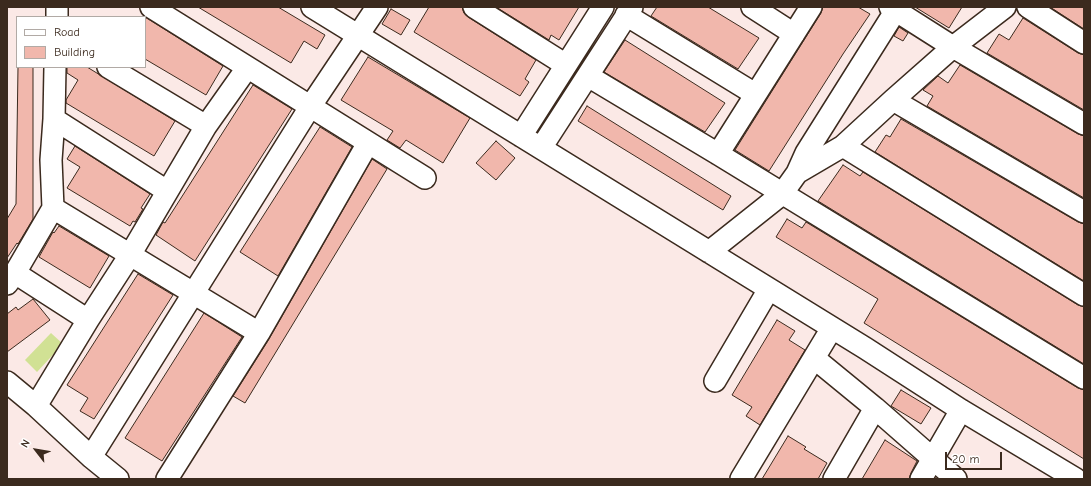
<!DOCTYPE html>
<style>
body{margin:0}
#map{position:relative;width:1091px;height:486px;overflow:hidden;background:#fbe9e6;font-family:"Comic Neue",sans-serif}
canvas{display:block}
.frame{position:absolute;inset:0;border:8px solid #3b2a1e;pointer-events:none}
.legend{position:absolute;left:16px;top:16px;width:130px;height:52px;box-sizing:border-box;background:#fff;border:1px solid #b1aaa5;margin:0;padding:5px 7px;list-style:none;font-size:12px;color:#3b2a1e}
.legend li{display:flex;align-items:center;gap:8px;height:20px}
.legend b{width:20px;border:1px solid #b1aaa5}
.north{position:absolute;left:16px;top:430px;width:40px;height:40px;-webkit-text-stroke:3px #fff;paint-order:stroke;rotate:301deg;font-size:11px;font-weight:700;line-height:16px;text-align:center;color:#3b2a1e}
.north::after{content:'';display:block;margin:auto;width:14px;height:18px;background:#3b2a1e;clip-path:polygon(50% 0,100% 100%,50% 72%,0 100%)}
.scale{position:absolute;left:945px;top:452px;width:57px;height:18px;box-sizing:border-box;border:2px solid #3b2a1e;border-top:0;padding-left:5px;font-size:12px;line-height:14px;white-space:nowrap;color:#3b2a1e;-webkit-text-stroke:3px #fff;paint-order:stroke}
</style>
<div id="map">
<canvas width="1091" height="486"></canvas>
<div class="frame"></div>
<ul class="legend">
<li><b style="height:5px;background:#fff"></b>Road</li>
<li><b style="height:11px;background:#f1b7ac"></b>Building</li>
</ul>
<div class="north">N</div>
<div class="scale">20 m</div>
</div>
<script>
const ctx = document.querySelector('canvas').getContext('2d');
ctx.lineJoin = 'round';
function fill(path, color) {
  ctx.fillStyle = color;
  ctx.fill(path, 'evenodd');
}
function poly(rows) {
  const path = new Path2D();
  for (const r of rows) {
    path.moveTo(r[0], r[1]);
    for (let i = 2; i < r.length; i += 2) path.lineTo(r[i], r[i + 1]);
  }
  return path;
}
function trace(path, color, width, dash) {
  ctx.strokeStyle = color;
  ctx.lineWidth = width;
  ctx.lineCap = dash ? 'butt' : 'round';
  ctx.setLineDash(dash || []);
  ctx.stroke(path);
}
fill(poly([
 [51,333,63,344,37,372,25,360]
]), '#d1e194');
const building = poly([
 [198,7,278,7,325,35,317,49,304,41,291,63,198,7],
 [429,7,462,7,464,13,468,17,536,60,525,79,529,82,520,96,414,32,429,7],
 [496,7,579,7,559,40,551,35,549,40,496,7],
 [657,7,708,7,759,38,738,69,651,16,657,7],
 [823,7,858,7,870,14,843,54,769,171,735,150,821,13,823,7],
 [915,7,962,7,949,28,915,7],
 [1050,7,1084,7,1084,29,1050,7],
 [391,9,410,20,401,35,382,24,391,9],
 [145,17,223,66,206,95,145,59,145,17],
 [1023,18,1078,53,1084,55,1084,110,987,53,999,34,1009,40,1023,18],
 [899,27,908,33,903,41,894,36,899,27],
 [625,40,725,103,705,132,604,72,625,40],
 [368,57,470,118,443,163,406,140,400,148,387,140,393,131,341,100,368,57],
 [960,65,1078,134,1084,136,1084,198,927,106,933,96,923,90,938,76,948,83,960,65],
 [18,67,33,67,33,219,18,244,17,243,7,258,7,219,16,204,18,67],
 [67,67,87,67,175,121,154,156,66,103,66,100,78,80,67,73,67,67],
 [253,85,292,109,195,261,156,235,163,222,165,223,174,209,253,85],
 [587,106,731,196,723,210,578,121,587,106],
 [901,119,1078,222,1084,224,1084,281,875,152,886,135,890,137,901,119],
 [320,127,352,147,278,276,240,252,320,127],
 [496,141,515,158,496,180,476,163,496,141],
 [75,146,150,194,141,208,143,209,135,222,133,221,130,226,67,188,80,167,67,159,75,146],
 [372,159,387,169,245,403,233,396,269,339,372,159],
 [843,165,860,176,863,172,1078,305,1084,307,1084,364,818,201,843,165],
 [787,219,802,228,806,222,1078,388,1084,390,1084,459,864,323,878,299,776,237,787,219],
 [59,226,109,256,90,288,39,257,53,232,54,233,59,226],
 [138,274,173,295,94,419,80,411,88,398,67,385,138,274],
 [33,299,50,320,7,352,7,314,16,307,18,310,33,299],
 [204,313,242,337,162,461,125,438,204,313],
 [777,320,795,331,789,340,805,350,760,425,746,416,752,407,732,395,777,320],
 [901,390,931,408,921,424,891,406,901,390],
 [788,436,806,447,804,449,827,463,818,479,762,479,788,436],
 [885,440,917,461,911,473,909,479,862,479,885,440]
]);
fill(building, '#f1b7ac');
trace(building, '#3b2a1e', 1);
const street = poly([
 [151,7,425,178],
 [312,7,865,348,961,410,1076,479],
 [474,7,566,65],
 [752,7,794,34],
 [890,7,953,47,1084,124],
 [1028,7,1084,43],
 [626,15,755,94],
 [57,17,57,7],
 [108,67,206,126],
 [588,76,718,154,1084,378],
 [893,100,1084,212],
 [54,119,167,191],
 [521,136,603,7],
 [843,146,1084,295],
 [541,148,632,7],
 [718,154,811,7],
 [797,173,843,146,893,100,953,47,1005,7],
 [53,208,259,333],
 [709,252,782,194,797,173,806,153,896,10],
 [15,273,88,320],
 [7,284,15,273,53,208,51,160,54,119,55,67],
 [814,358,875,408,956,479],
 [715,381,769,289],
 [7,382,36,406],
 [91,457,310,107,377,7],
 [118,479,91,457,36,406,88,320,130,255,206,126,247,68],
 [167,479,259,333,368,143],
 [741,479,832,328],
 [834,479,875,408],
 [921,479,961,410]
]);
trace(street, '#3b2a1e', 24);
trace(street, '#fff', 21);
</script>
